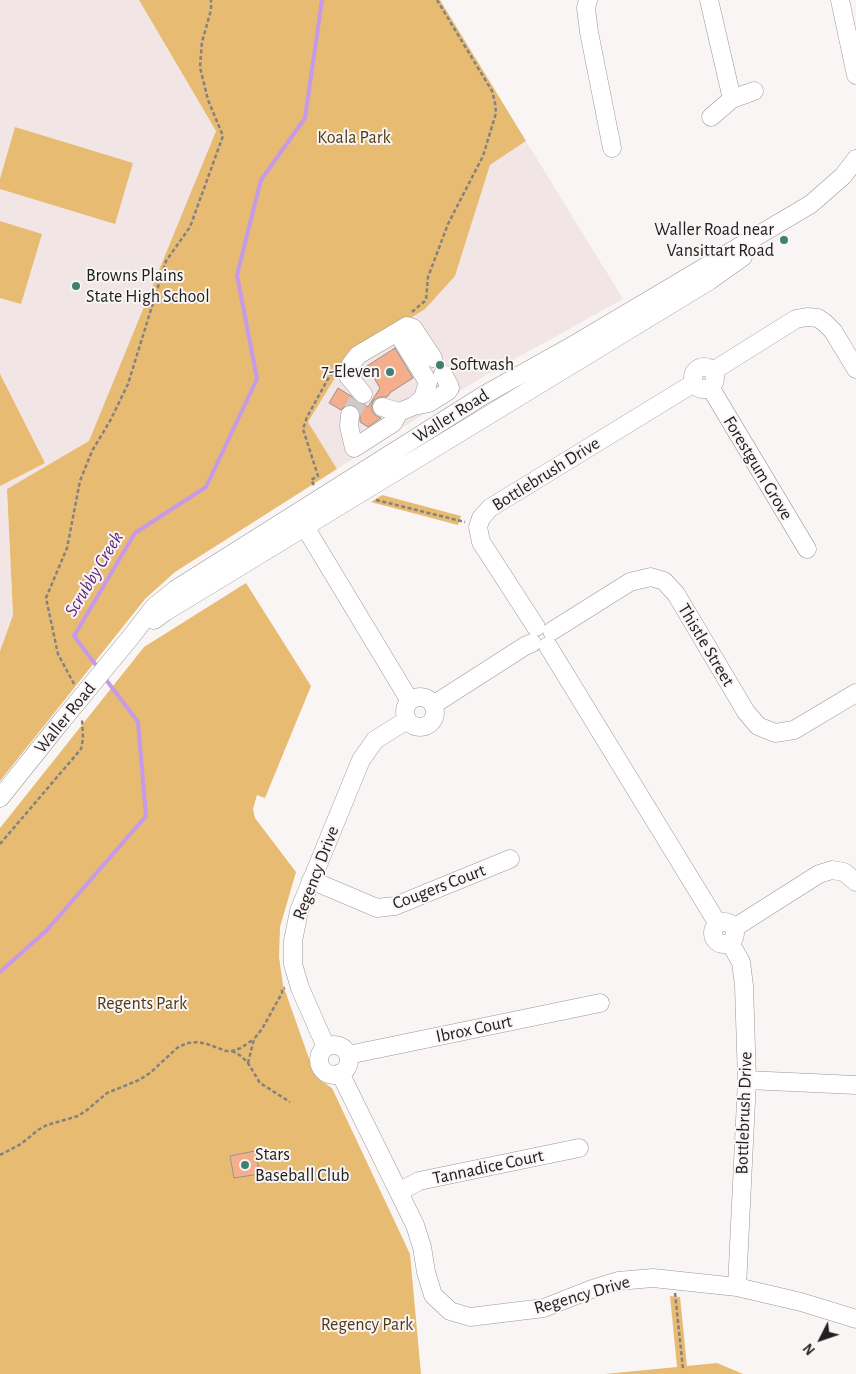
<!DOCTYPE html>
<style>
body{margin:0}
#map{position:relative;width:856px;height:1374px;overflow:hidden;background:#f9f5f5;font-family:"Alegreya Sans",sans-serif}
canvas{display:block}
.north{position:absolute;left:796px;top:1314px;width:50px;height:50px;-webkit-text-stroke:4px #f9f5f5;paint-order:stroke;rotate:229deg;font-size:14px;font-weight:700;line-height:20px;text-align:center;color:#212020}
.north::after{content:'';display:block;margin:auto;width:18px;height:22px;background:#212020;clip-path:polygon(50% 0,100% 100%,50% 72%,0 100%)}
</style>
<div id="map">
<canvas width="856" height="1374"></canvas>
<div class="north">N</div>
</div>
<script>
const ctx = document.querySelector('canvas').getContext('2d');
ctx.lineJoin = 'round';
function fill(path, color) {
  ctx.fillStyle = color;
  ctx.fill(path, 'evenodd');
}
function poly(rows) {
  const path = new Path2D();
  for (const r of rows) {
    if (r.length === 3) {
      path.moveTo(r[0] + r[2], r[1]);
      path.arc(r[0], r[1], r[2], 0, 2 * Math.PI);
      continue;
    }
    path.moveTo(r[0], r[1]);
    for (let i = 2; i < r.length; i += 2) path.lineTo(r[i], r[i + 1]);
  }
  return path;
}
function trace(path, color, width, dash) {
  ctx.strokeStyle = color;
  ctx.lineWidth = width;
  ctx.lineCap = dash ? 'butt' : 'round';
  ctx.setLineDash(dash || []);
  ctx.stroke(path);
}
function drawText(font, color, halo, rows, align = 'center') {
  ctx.font = font + ' "Alegreya Sans",sans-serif';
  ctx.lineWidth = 4;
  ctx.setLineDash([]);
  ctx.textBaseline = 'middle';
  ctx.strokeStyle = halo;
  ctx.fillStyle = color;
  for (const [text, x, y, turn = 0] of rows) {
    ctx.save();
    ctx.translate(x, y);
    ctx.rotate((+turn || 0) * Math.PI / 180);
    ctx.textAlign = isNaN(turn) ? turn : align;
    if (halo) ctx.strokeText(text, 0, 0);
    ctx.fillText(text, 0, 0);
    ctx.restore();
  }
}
fill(poly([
 [0,0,139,0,216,131,89,442,7,489,13,615,0,651],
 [526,141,623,299,479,379,337,469,308,422,343,365,455,276,490,165]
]), '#f2e5e6');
fill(poly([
 [139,0,440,0,526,141,490,165,455,276,425,309,354,353,343,365,308,422,337,469,175,572,145,599,0,781,0,651,13,615,7,489,89,441,216,131],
 [15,127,133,163,115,224,0,189,0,179],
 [0,221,42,234,21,304,0,298],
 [0,374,45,463,0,486],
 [382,495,461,516,458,525,371,502],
 [246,583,311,686,265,798,257,795,253,809,255,818,296,872,280,927,279,957,283,985,311,1064,320,1080,332,1088,410,1254,421,1374,0,1374,0,828,144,647],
 [255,1152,259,1173,234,1178,230,1156],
 [670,1296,680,1297,687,1366,717,1363,743,1374,605,1374,677,1367]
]), '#e8bb72');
trace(poly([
 [99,669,74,636,135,533,206,487,257,379,237,275,261,180,305,118,322,0],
 [0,972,47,930,146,816,138,722,104,677]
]), '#c59ae8', 4);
const building = poly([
 [395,348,413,378,391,392,387,397,380,397,374,400,372,404,372,410,375,415,381,418,368,427,360,422,360,411,356,406,350,404,346,405,341,410,329,403,338,388,351,396,359,404,364,404,368,407,380,388,367,366,395,348],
 [255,1151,260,1174,234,1178,230,1156,255,1151]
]);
fill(building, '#f5ae8c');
trace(building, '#969392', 1);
trace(poly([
 [350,415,358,401]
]), '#cecaca', 18, [18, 9]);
const minor = poly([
 [588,0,586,8,589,32,612,148],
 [709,0,732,99],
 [840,0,856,75],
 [711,117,732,99,754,91],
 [397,332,407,326,413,328,433,358],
 [704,378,11],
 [713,371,796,319,807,317,818,318,825,323,833,331,856,369],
 [710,387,807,549],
 [363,394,348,376,351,364,358,355,397,332,428,382,423,398,414,406],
 [382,407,399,412,414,406,429,403,448,391,450,388,449,385,443,374],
 [350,415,349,426,354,448,393,423,399,412],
 [299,517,410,701],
 [154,620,165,612,709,281,743,257],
 [536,627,481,542,478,527,481,518,490,508,694,383],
 [552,631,630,582,651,577,664,581,676,594,746,712,758,726,775,733,794,730,856,693],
 [130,638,154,607,176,589,484,395,577,343,811,204,843,176,856,159],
 [548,646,718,924],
 [420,712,15],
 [433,705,525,646,532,643],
 [0,798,60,723],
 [311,880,377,908,395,906,510,859],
 [724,933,11],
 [734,928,819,874,832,870,844,872,856,882],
 [730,943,741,962,744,986,747,1080,737,1287],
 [334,1060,15],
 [326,1047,300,988,293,964,293,941,299,911,361,760,375,740,407,720],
 [348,1055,600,1003],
 [340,1073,415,1225,422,1247,426,1272,433,1295,450,1311,470,1317,544,1308,592,1289,618,1281,653,1278,737,1287,801,1302,856,1319],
 [747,1080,856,1085],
 [399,1192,419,1181,579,1148]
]);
trace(minor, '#9a9797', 19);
trace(poly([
 [412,312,426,300,428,277,448,224,483,156,496,113,495,103,492,91,437,0],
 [314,485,311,480,318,476,303,429,307,417,333,370],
 [376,500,465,522],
 [74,684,58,654,46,598,67,548,80,481,92,451,110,421,128,384,166,261,190,227,223,136,208,100,200,67,202,42,211,10,211,0],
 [0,844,81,749,83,739,82,718],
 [232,1051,241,1056,248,1063,260,1083,290,1102],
 [248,1063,254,1039,262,1029,282,993,282,989,285,988],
 [0,1155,21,1144,38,1130,47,1125,78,1116,87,1110,107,1093,139,1080,150,1073,177,1048,187,1043,198,1042,207,1044,226,1051,232,1051,241,1048,254,1039],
 [675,1293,683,1369]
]), '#848181', 2.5, [4, 2.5]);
trace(minor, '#fff', 18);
const minorBridge = poly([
 [60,723,130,638]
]);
trace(minorBridge, '#9a9797', 19, []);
trace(minorBridge, '#fff', 18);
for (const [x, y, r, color] of [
 [784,240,5,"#3e7f6f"],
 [76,286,5,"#3e7f6f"],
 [440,365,5,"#3e7f6f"],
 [390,372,5,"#3e7f6f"],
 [245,1165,5,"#3e7f6f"]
]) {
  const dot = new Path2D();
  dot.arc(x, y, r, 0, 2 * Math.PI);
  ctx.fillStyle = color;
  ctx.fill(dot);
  trace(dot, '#f9f5f5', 2);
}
drawText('18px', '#503b16', '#f9f5f5', [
 ["Koala Park",354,138],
 ["Regents Park",142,1004],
 ["Regency Park",367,1325]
]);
drawText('18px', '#212020', '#f9f5f5', [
 ["Waller Road near",774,230,"right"],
 ["Vansittart Road",774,251,"right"],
 ["Browns Plains",86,276],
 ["State High School",86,297],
 ["Softwash",450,365],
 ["7-Eleven",380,372,"right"],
 ["Stars",255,1155],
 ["Baseball Club",255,1176]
], 'left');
drawText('18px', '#212020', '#f9f5f5', [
 ["Waller Road",451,416,-32],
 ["Forestgum Grove",758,468,59],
 ["Bottlebrush Drive",546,474,-32],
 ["Thistle Street",706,645,59],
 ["Waller Road",65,718,-51],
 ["Regency Drive",316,873,-69],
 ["Cougers Court",439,887,-21],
 ["Ibrox Court",474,1029,-12],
 ["Bottlebrush Drive",744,1113,-88],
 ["Tannadice Court",488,1167,-12],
 ["Regency Drive",582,1295,-16]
]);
drawText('italic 19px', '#5e2681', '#f9f5f5', [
 ["Scrubby Creek",94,574,-59]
]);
</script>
